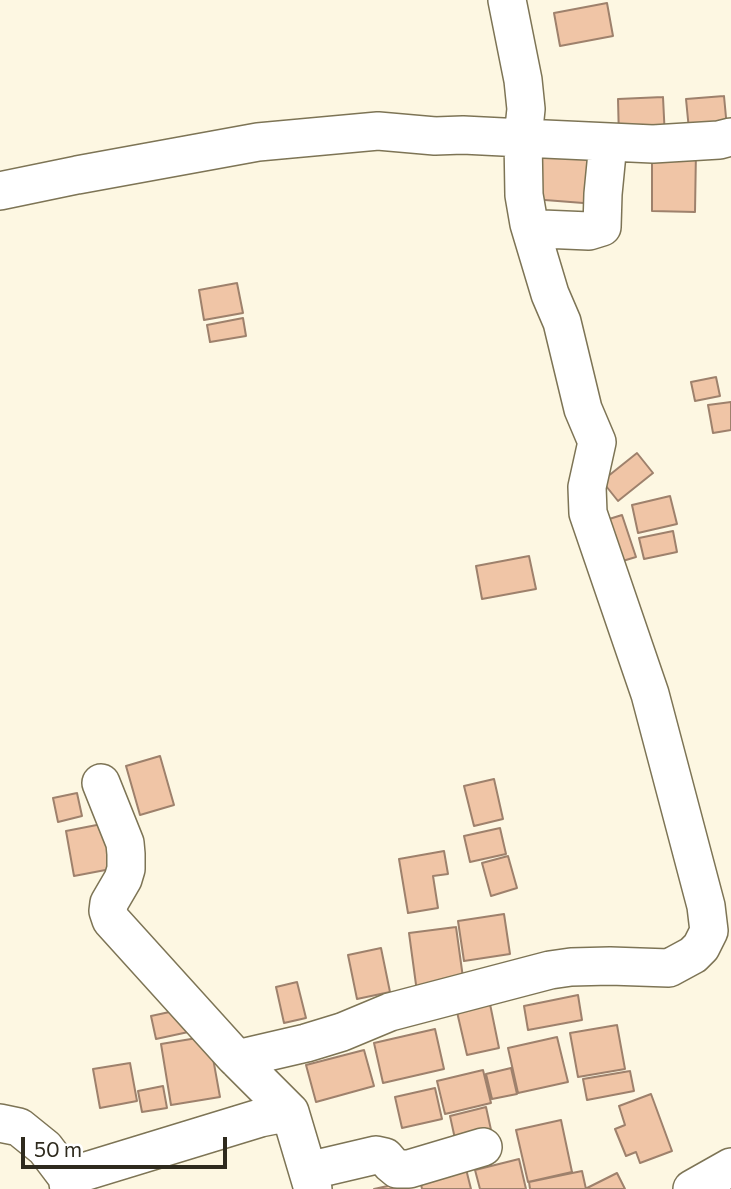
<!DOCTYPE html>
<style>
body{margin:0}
#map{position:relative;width:731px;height:1189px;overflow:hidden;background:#fdf7e2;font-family:Commissioner,sans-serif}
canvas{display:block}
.scale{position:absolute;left:21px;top:1137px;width:206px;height:32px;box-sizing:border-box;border:4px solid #2e2a1d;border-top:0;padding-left:9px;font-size:21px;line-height:24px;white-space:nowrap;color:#2e2a1d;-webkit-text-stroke:5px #fff;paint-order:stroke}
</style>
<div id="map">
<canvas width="731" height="1189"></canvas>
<div class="scale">50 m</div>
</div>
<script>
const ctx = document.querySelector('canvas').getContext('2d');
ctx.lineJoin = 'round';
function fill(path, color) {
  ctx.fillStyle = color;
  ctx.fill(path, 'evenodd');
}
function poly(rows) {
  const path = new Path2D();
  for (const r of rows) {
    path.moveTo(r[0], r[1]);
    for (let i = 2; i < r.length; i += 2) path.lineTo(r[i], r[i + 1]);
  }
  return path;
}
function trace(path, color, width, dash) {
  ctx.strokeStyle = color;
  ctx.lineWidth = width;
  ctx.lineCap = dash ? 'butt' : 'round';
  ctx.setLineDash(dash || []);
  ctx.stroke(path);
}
const building = poly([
 [607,3,613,36,560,46,554,13,607,3],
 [724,96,727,128,689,130,686,99,724,96],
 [663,97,665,138,619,140,618,99,663,97],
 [652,149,696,150,695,212,652,211,652,149],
 [536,150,600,155,596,204,532,199,536,150],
 [237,283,243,313,204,320,199,290,237,283],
 [243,318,246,336,210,342,207,325,243,318],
 [716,377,720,396,695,401,691,382,716,377],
 [731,402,731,430,713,433,708,405,731,402],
 [637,453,653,473,618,501,602,481,637,453],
 [670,496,677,524,638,533,632,505,670,496],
 [622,515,636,557,606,566,593,524,622,515],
 [673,531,677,552,644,559,639,538,673,531],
 [529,556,536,589,482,599,476,566,529,556],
 [160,756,174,805,140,815,126,766,160,756],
 [494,779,503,819,474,826,464,786,494,779],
 [77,793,82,816,58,822,53,798,77,793],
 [107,823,116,868,74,876,66,831,107,823],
 [500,828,506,854,470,862,464,836,500,828],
 [444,851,448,874,433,876,438,908,408,913,399,859,444,851],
 [508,856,517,888,491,896,482,863,508,856],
 [504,914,510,954,464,961,458,921,504,914],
 [456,927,464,985,417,992,409,933,456,927],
 [381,948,390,992,357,999,348,955,381,948],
 [297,982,306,1018,284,1023,276,987,297,982],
 [578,995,582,1020,528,1030,524,1006,578,995],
 [490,1004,499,1048,467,1055,457,1012,490,1004],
 [188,1008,193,1031,156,1039,151,1016,188,1008],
 [617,1025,625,1069,578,1077,570,1033,617,1025],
 [435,1029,444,1069,383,1083,374,1043,435,1029],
 [209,1036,220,1097,171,1105,161,1044,209,1036],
 [557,1037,568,1082,518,1093,508,1048,557,1037],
 [364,1050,374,1086,316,1102,306,1065,364,1050],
 [130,1063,137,1101,100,1108,93,1069,130,1063],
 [511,1068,517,1094,492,1099,486,1074,511,1068],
 [483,1070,491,1103,445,1114,437,1081,483,1070],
 [630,1071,634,1091,587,1100,583,1079,630,1071],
 [163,1086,167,1108,142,1112,138,1091,163,1086],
 [435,1088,442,1119,402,1128,395,1097,435,1088],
 [651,1094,672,1151,640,1163,636,1152,626,1156,615,1129,625,1125,619,1106,651,1094],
 [486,1107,493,1139,457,1148,450,1116,486,1107],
 [561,1120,572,1172,528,1182,516,1130,561,1120],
 [519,1159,526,1189,480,1189,475,1170,519,1159],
 [466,1169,471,1189,422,1189,420,1179,466,1169],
 [582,1171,586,1189,530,1189,529,1182,582,1171],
 [617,1173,625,1189,587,1189,587,1188,617,1173],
 [397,1184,399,1189,374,1189,397,1184]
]);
fill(building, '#f0c5a6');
trace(building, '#9e816c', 2);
const minor = poly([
 [507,0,523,80,526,109,523,138,653,144,719,140,731,137],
 [0,191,77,175,258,142,378,131,435,136,463,135,523,138,524,195,529,224,542,229,589,231,602,227,603,194,608,143],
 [237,1059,306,1043,342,1032,390,1012,550,970,571,967,610,966,669,968,693,955,701,947,709,931,706,906,650,694,588,513,587,487,597,442,583,409,562,322,550,294,529,224],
 [290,1112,313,1189],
 [0,1123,19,1127,45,1148,67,1177,69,1189],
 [308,1171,376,1155,385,1157,391,1164,397,1169,409,1169,483,1147],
 [67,1177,260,1118,290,1112,235,1057,111,920,108,911,109,903,123,879,126,869,126,854,125,843,101,783],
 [692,1189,731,1167]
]);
trace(minor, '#7d7455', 40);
trace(minor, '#fff', 37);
</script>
